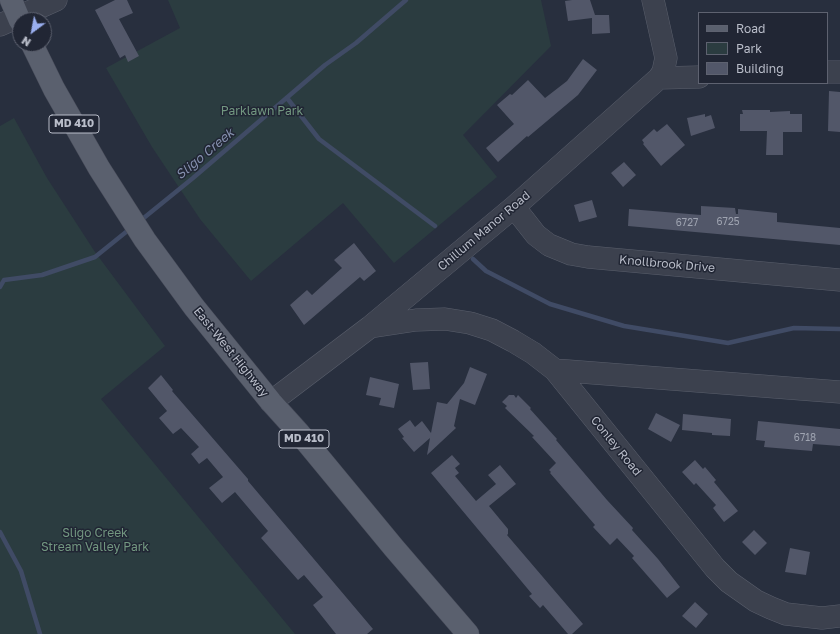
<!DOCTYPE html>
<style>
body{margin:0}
#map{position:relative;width:840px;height:634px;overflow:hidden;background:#282f3e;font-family:"Golos Text",sans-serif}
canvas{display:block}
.legend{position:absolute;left:698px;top:12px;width:130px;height:72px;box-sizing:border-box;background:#212634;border:1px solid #5e6270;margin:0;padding:5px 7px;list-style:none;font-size:12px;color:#b9bdc9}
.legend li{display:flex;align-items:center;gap:8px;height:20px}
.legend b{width:20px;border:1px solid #5e6270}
.north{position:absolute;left:12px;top:12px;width:40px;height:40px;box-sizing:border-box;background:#212634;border:1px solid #5e6270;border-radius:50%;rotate:212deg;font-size:11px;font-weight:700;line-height:16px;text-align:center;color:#b9bdc9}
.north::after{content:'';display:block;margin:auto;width:14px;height:18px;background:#99aeee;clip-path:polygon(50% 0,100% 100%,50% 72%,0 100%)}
</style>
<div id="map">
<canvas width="840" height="634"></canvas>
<ul class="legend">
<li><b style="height:5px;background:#5a606e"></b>Road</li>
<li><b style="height:11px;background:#2b3c40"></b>Park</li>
<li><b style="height:11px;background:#525769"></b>Building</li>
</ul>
<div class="north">N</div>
</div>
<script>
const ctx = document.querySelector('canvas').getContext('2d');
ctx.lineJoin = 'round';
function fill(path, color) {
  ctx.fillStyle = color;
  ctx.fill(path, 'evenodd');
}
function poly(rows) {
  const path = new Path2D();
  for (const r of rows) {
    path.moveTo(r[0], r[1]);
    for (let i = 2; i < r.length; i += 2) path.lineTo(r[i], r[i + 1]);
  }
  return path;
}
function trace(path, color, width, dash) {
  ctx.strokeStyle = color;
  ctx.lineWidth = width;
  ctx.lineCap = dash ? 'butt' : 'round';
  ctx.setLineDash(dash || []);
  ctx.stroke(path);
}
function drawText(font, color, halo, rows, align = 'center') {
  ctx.font = font + ' "Golos Text",sans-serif';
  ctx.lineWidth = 3;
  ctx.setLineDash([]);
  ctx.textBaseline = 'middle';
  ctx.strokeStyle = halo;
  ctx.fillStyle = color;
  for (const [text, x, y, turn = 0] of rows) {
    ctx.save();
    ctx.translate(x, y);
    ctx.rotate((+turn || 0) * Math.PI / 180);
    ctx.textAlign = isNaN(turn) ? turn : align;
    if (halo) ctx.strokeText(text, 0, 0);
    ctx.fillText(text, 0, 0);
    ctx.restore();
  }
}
fill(poly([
 [168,0,541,0,551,46,463,135,497,177,394,263,343,203,251,281,200,219,152,147,106,68,180,28],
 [14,118,47,178,95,252,165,346,101,399,295,634,0,634,0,126]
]), '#2b3c40');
trace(poly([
 [287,98,319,139,435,226],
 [140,221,193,178,325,65,356,43,406,0],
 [473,259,486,271,550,304,624,326,728,343,794,328,840,329],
 [0,287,4,280,42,275,95,257,131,228],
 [0,532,21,571,40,634]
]), '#404b65', 4.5);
fill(poly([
 [115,0,127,0,133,13,119,19,139,56,128,62,125,55,120,58,95,10],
 [572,0,590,0,595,15,609,15,610,33,592,34,592,18,568,21,565,1],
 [583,59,597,70,578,95,528,137,527,136,498,162,486,148,514,124,497,105,510,94,512,95,528,80,545,98,567,81],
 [829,91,840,92,840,132,828,131],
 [742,110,770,110,770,112,790,111,790,114,802,114,802,132,783,132,783,155,766,155,767,131,740,131,740,114,743,114],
 [705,114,705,117,711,115,715,128,691,136,687,118],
 [667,124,685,145,661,166,643,144,644,143,642,140,654,129,657,132],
 [624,162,636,175,623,187,611,173],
 [592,200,597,217,579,222,574,205],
 [701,206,735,208,736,214,738,214,738,209,777,213,777,222,840,228,840,245,628,226,629,209,701,215],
 [354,243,376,271,364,281,360,277,304,325,290,305,307,290,312,295,342,268,334,260],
 [428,362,430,389,413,390,410,363],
 [470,367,487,374,475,405,460,399,454,426,456,428,427,455,430,438,414,452,402,438,404,437,398,429,410,420,415,427,422,421,431,433,437,402,447,404,464,383],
 [161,375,173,390,172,391,248,479,248,481,373,629,367,634,336,634,313,605,323,597,304,575,298,580,261,538,268,531,235,492,222,503,209,488,223,477,207,458,199,464,191,454,199,447,181,428,173,434,159,418,167,411,148,388],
 [370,377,399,384,394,408,379,405,381,398,366,395],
 [509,395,514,395,516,398,518,395,531,408,530,409,557,439,556,440,607,500,633,528,632,530,658,559,680,587,667,598,632,558,634,556,617,538,610,545,593,527,595,525,550,473,551,472,549,470,556,463,532,437,534,436,505,408,507,406,502,402],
 [656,413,680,425,671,442,648,429],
 [683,414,731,419,730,436,712,435,712,433,682,430],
 [758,421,840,429,840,446,813,444,812,451,764,447,765,441,756,440],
 [452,455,460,464,455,468,459,473,455,476,476,501,496,484,488,475,500,465,516,484,489,506,508,529,508,534,507,535,583,624,572,634,568,634,543,605,540,608,529,596,532,594,431,473],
 [695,460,703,469,705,467,716,480,714,482,738,511,724,522,713,508,716,505,696,483,694,485,682,472],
 [754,530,767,543,755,555,742,542],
 [790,548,810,552,806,575,785,572],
 [695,602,708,614,696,628,682,616]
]), '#525769');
const minor = poly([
 [653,0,666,58,663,72,659,78],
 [0,25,56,0],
 [827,72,840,72],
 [514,207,536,235,549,245,571,254,588,257,840,280],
 [370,327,416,320,445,319,470,323,492,330,513,341,533,353,555,370,715,568,729,582,756,601,771,608,786,614,822,618,840,616],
 [555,370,840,392],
 [271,402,370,327,514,207,659,78,699,77]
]);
const major = poly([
 [11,0,20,21],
 [32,44,54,89,99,168,145,240,194,307,271,402,299,433,394,548,468,634]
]);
trace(minor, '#5a5f6c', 23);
trace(major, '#464a58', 23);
trace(minor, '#3c414e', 22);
trace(major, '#5a606e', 22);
drawText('10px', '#9fa4b1', null, [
 ["6725",728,222],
 ["6727",687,223],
 ["6718",805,438]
]);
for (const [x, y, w] of [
 [74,124,50],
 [304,439,50]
]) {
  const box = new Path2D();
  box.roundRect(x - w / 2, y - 9, w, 18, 3);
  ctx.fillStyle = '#212634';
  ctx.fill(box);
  trace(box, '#b9bdc9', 1);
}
drawText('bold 11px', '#b9bdc9', null, [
 ["MD 410",74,124],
 ["MD 410",304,439]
]);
drawText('12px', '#729780', '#212634', [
 ["Parklawn Park",262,111],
 ["Sligo Creek",95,533],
 ["Stream Valley Park",95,547]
]);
drawText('12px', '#b9bdc9', '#212634', [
 ["Chillum Manor Road",484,231,-40],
 ["Knollbrook Drive",667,264,5],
 ["East-West Highway",231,352,51],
 ["Conley Road",616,446,51]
]);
drawText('italic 13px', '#848fad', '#212634', [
 ["Sligo Creek",205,154,-40]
]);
</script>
